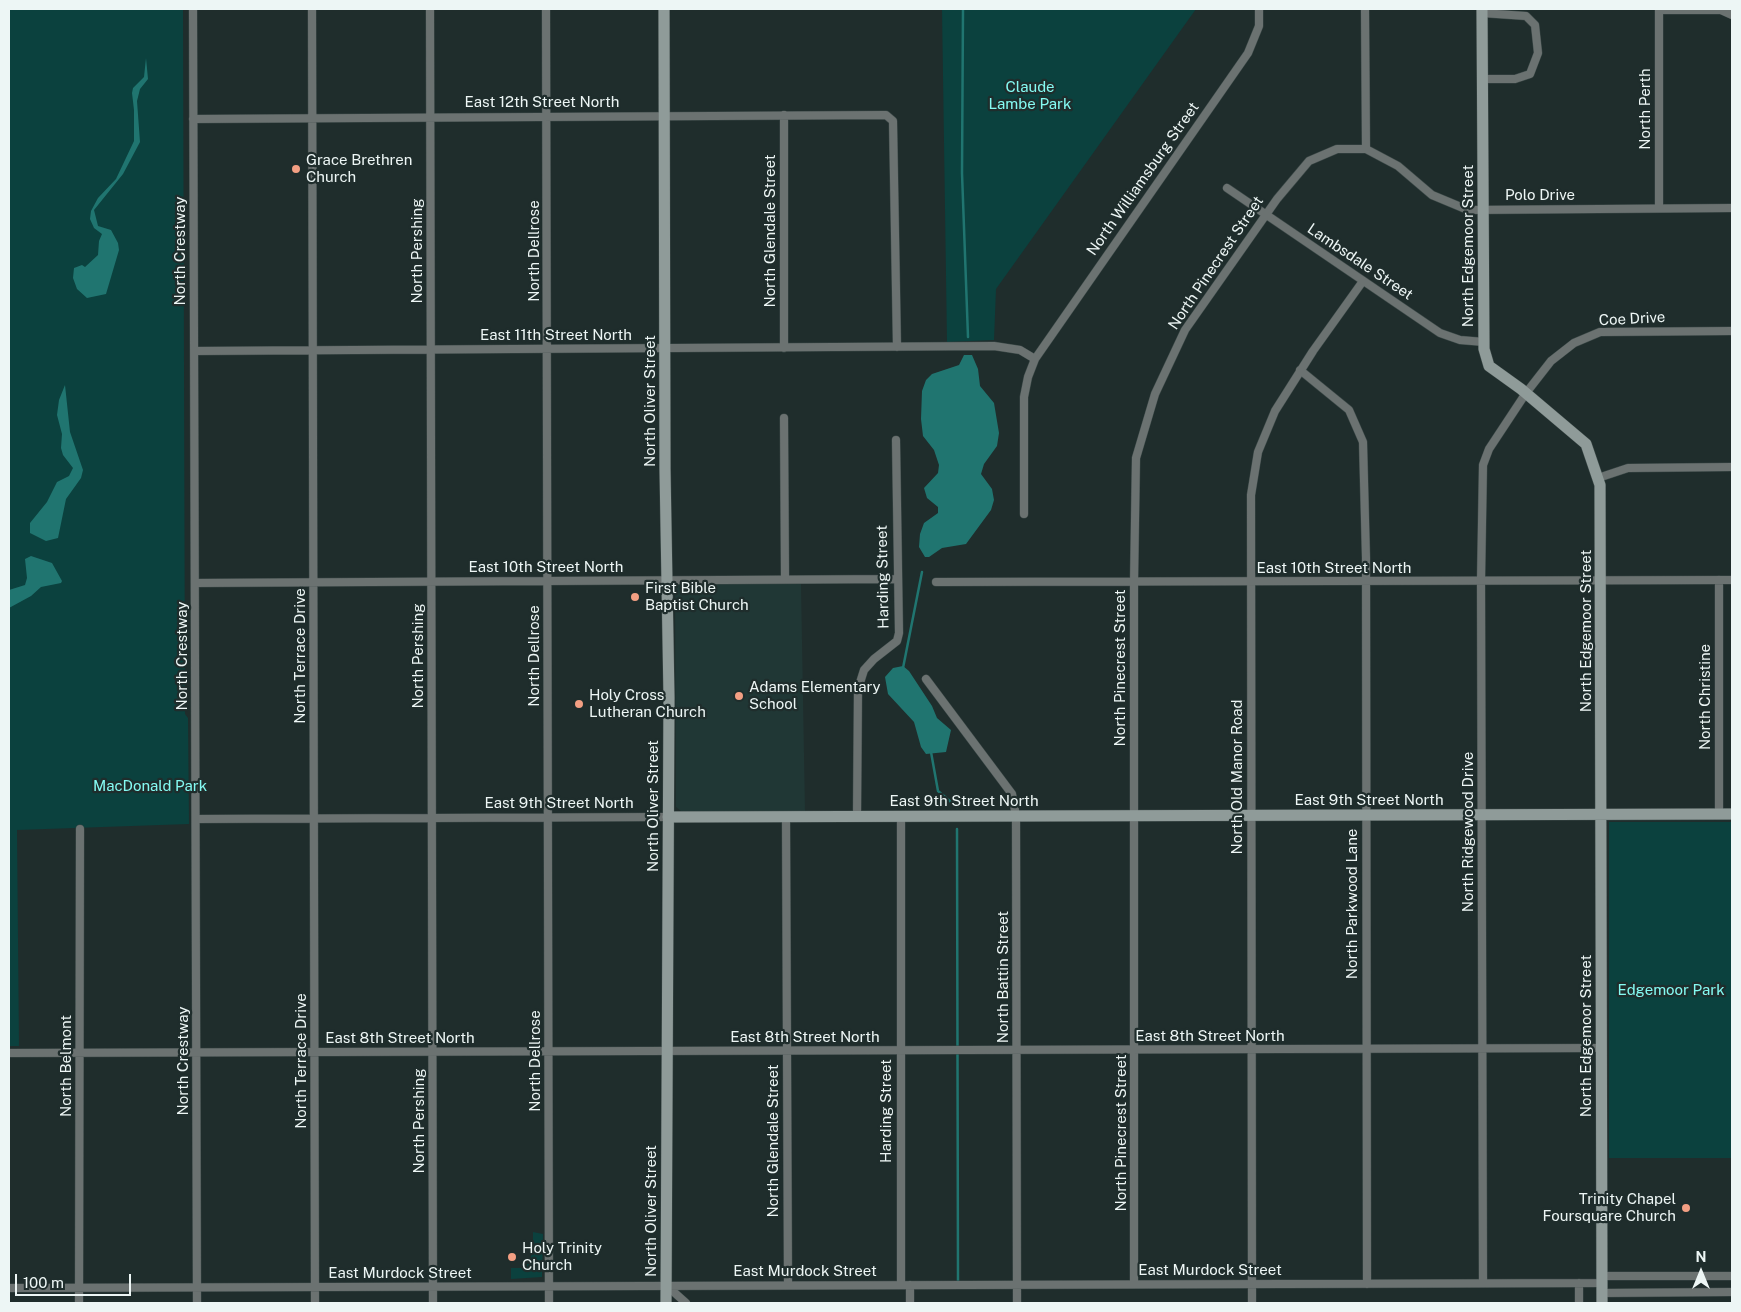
<!DOCTYPE html>
<style>
body{margin:0}
#map{position:relative;width:1741px;height:1312px;overflow:hidden;background:#1f2d2c;font-family:"Public Sans",sans-serif}
canvas{display:block}
.frame{position:absolute;inset:0;border:10px solid #edf6f5;pointer-events:none}
.north{position:absolute;left:1676px;top:1247px;width:50px;height:50px;-webkit-text-stroke:4px #1f2d2c;paint-order:stroke;rotate:0deg;font-size:14px;font-weight:700;line-height:20px;text-align:center;color:#edf6f5}
.north::after{content:'';display:block;margin:auto;width:18px;height:22px;background:#edf6f5;clip-path:polygon(50% 0,100% 100%,50% 72%,0 100%)}
.scale{position:absolute;left:15px;top:1274px;width:116px;height:22px;box-sizing:border-box;border:2px solid #edf6f5;border-top:0;padding-left:6px;font-size:15px;line-height:18px;white-space:nowrap;color:#edf6f5;-webkit-text-stroke:4px #1f2d2c;paint-order:stroke}
</style>
<div id="map">
<canvas width="1741" height="1312"></canvas>
<div class="frame"></div>
<div class="north">N</div>
<div class="scale">100 m</div>
</div>
<script>
const ctx = document.querySelector('canvas').getContext('2d');
ctx.lineJoin = 'round';
function fill(path, color) {
  ctx.fillStyle = color;
  ctx.fill(path, 'evenodd');
}
function poly(rows) {
  const path = new Path2D();
  for (const r of rows) {
    path.moveTo(r[0], r[1]);
    for (let i = 2; i < r.length; i += 2) path.lineTo(r[i], r[i + 1]);
  }
  return path;
}
function trace(path, color, width, dash) {
  ctx.strokeStyle = color;
  ctx.lineWidth = width;
  ctx.lineCap = dash ? 'butt' : 'round';
  ctx.setLineDash(dash || []);
  ctx.stroke(path);
}
function drawText(font, color, halo, rows, align = 'center') {
  ctx.font = font + ' "Public Sans",sans-serif';
  ctx.lineWidth = 4.5;
  ctx.setLineDash([]);
  ctx.textBaseline = 'middle';
  ctx.strokeStyle = halo;
  ctx.fillStyle = color;
  for (const [text, x, y, turn = 0] of rows) {
    ctx.save();
    ctx.translate(x, y);
    ctx.rotate((+turn || 0) * Math.PI / 180);
    ctx.textAlign = isNaN(turn) ? turn : align;
    if (halo) ctx.strokeText(text, 0, 0);
    ctx.fillText(text, 0, 0);
    ctx.restore();
  }
}
fill(poly([
 [683,584,801,584,805,811,681,811,676,807,675,589,678,585]
]), '#203735');
fill(poly([
 [9,9,183,9,185,714,188,718,189,824,17,830,19,1046,9,1046],
 [942,9,1196,9,996,289,994,340,947,342],
 [1609,822,1732,822,1732,1158,1609,1158],
 [533,1232,543,1234,542,1277,511,1279,511,1268,527,1268,527,1264,531,1264,531,1250,527,1250,527,1246,533,1246]
]), '#0b413e');
fill(poly([
 [146,58,148,79,140,89,137,101,140,142,123,174,94,210,98,226,111,230,118,243,119,250,106,294,87,298,77,289,73,278,74,268,82,265,85,267,98,255,99,241,102,234,94,228,90,219,91,211,98,198,116,179,134,141,134,110,132,93,133,88,144,77],
 [964,355,972,355,978,369,980,386,994,403,999,433,997,446,984,464,981,474,992,489,994,500,991,510,966,544,942,548,929,557,925,557,919,547,920,534,924,523,938,513,938,507,927,498,924,488,938,473,939,465,934,450,923,436,921,419,922,391,926,380,932,374,959,365],
 [65,385,70,432,83,470,81,478,66,499,58,538,46,541,30,533,30,523,47,502,57,482,69,476,73,468,63,455,61,448,62,434,57,415,59,400],
 [31,556,52,563,62,581,61,583,41,587,31,596,9,608,9,590,25,585,27,578,25,559],
 [903,666,909,671,932,706,937,718,951,730,946,752,926,754,921,747,914,722,888,694,885,677,893,668]
]), '#207570');
trace(poly([
 [963,9,962,173,968,337],
 [903,668,922,572],
 [931,752,938,791,957,807],
 [957,829,958,1283]
]), '#207570', 2.5);
const street = poly([
 [193,9,197,1303],
 [312,9,315,1303],
 [430,9,433,1303],
 [546,9,549,1303],
 [1365,9,1366,149],
 [1659,9,1659,208],
 [1659,10,1721,10,1732,15],
 [1482,13,1526,16,1535,25,1538,53,1530,74,1515,79,1482,79],
 [784,115,784,348],
 [193,119,886,115,893,121,897,347],
 [1227,188,1440,333,1460,340,1484,342],
 [194,351,994,346,1020,350,1035,359],
 [1300,370,1349,410,1363,442,1366,558,1367,1284],
 [784,418,785,579],
 [1598,478,1628,468,1732,467],
 [1024,514,1024,397,1028,377,1035,359,1248,53,1259,26,1259,9],
 [1719,580,1719,814],
 [936,582,1732,580],
 [195,583,898,579],
 [926,679,1012,794,1016,816,1017,1303],
 [857,816,858,689,864,670,874,659,897,641,899,633,896,440],
 [786,817,788,1285],
 [196,819,668,817],
 [9,1053,1601,1048],
 [1602,1276,1732,1276],
 [1483,1283,1481,581,1483,465,1489,449,1526,393,1551,361,1574,343,1600,332,1732,331],
 [1134,1284,1134,583,1136,458,1155,394,1185,330,1277,199,1309,161,1337,149,1366,149,1398,166,1432,195,1468,210,1732,208],
 [666,1285,686,1303],
 [901,1285,901,816],
 [910,1285,910,1303],
 [9,1288,1602,1283],
 [1602,1293,1732,1292],
 [79,1303,80,829],
 [1252,1303,1251,495,1258,452,1275,411,1313,351,1363,281],
 [1579,1303,1579,1283]
]);
const secondary = poly([
 [664,9,665,469,669,697,666,1303],
 [1482,9,1484,349,1489,366,1521,389,1586,444,1600,485,1602,1303],
 [668,817,1732,814]
]);
trace(street, '#3c4948', 9);
trace(secondary, '#3c4948', 12);
trace(street, '#6b7271', 8);
trace(secondary, '#8f9b99', 11);
for (const [x, y, r, color] of [
 [296,169,5,"#f39f83"],
 [635,597,5,"#f39f83"],
 [739,696,5,"#f39f83"],
 [579,704,5,"#f39f83"],
 [1686,1208,5,"#f39f83"],
 [512,1257,5,"#f39f83"]
]) {
  const dot = new Path2D();
  dot.arc(x, y, r, 0, 2 * Math.PI);
  ctx.fillStyle = color;
  ctx.fill(dot);
  trace(dot, '#1f2d2c', 2);
}
drawText('15px', '#84faf2', '#1f2d2c', [
 ["Claude",1030,87],
 ["Lambe Park",1030,104],
 ["MacDonald Park",150,786],
 ["Edgemoor Park",1671,990]
]);
drawText('15px', '#edf6f5', '#1f2d2c', [
 ["East 12th Street North",542,102],
 ["North Perth",1645,109,-90],
 ["North Williamsburg Street",1143,179,-55],
 ["Polo Drive",1540,195],
 ["North Glendale Street",770,231,-90],
 ["North Edgemoor Street",1468,246,-90],
 ["North Crestway",180,251,-90],
 ["North Pershing",417,251,-90],
 ["North Dellrose",534,251,-90],
 ["Lambsdale Street",1360,262,34],
 ["North Pinecrest Street",1216,263,-56],
 ["Coe Drive",1632,319,-3],
 ["East 11th Street North",556,335],
 ["North Oliver Street",650,401,-90],
 ["East 10th Street North",546,567],
 ["East 10th Street North",1334,568],
 ["Harding Street",883,577,-91],
 ["North Edgemoor Street",1586,631,-90],
 ["North Crestway",182,656,-90],
 ["North Terrace Drive",300,656,-90],
 ["North Pershing",418,656,-90],
 ["North Dellrose",534,656,-90],
 ["North Pinecrest Street",1120,668,-90],
 ["North Christine",1705,697,-90],
 ["North Old Manor Road",1237,777,-90],
 ["East 9th Street North",1369,800],
 ["East 9th Street North",964,801],
 ["East 9th Street North",559,803],
 ["North Oliver Street",653,806,-90],
 ["North Ridgewood Drive",1468,832,-90],
 ["North Parkwood Lane",1352,904,-90],
 ["North Battin Street",1003,977,-90],
 ["East 8th Street North",1210,1036],
 ["North Edgemoor Street",1586,1036,-90],
 ["East 8th Street North",805,1037],
 ["East 8th Street North",400,1038],
 ["North Crestway",183,1061,-90],
 ["North Terrace Drive",301,1061,-90],
 ["North Dellrose",535,1061,-90],
 ["North Belmont",66,1066,-90],
 ["Harding Street",886,1111,-90],
 ["North Pershing",419,1121,-90],
 ["North Pinecrest Street",1121,1133,-90],
 ["North Glendale Street",773,1141,-90],
 ["North Oliver Street",651,1211,-90],
 ["East Murdock Street",1210,1270],
 ["East Murdock Street",805,1271],
 ["East Murdock Street",400,1273]
]);
drawText('15px', '#edf6f5', '#1f2d2c', [
 ["Grace Brethren",306,160],
 ["Church",306,177],
 ["First Bible",645,588],
 ["Baptist Church",645,605],
 ["Adams Elementary",749,687],
 ["School",749,704],
 ["Holy Cross",589,695],
 ["Lutheran Church",589,712],
 ["Trinity Chapel",1676,1199,"right"],
 ["Foursquare Church",1676,1216,"right"],
 ["Holy Trinity",522,1248],
 ["Church",522,1265]
], 'left');
</script>
